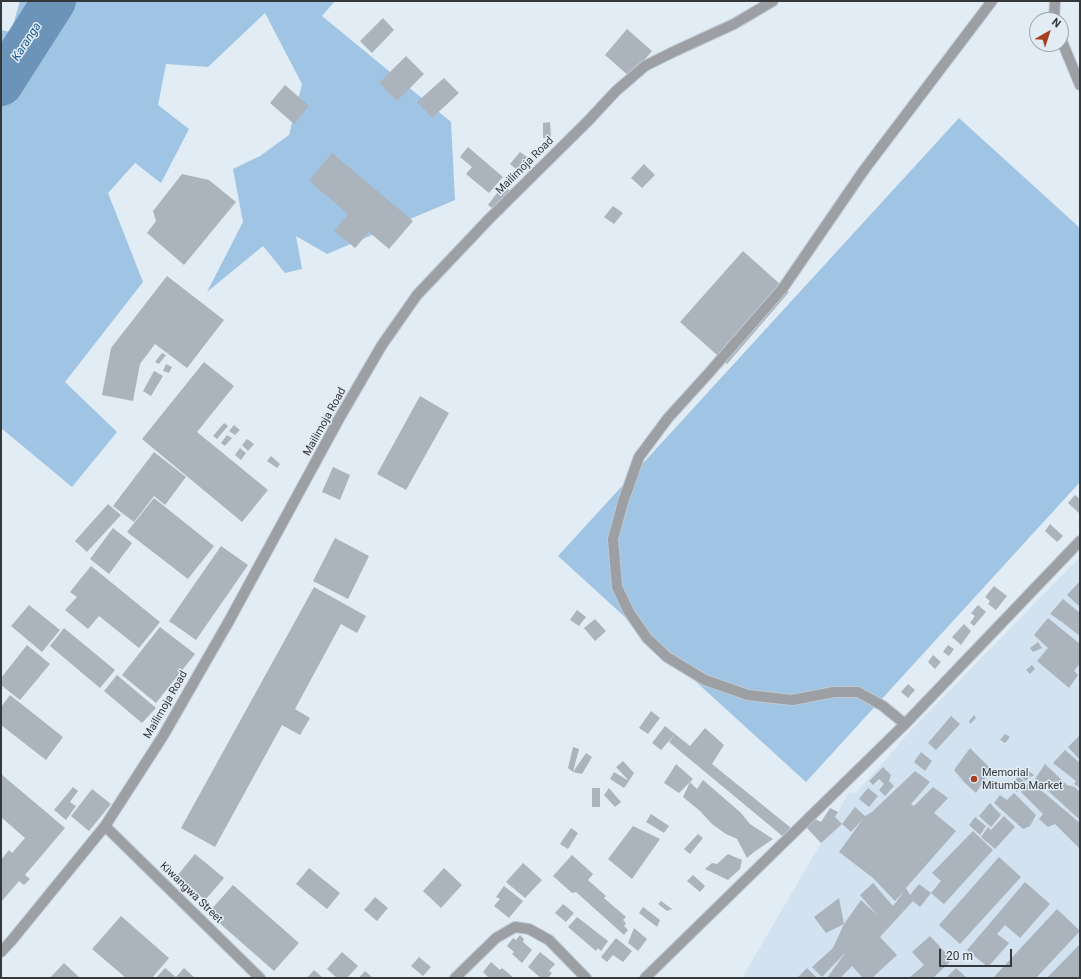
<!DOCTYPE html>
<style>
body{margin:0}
#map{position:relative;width:1081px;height:979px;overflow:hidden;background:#e2ecf5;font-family:Roboto,sans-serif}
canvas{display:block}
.frame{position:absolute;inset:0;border:2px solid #34383b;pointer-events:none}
.north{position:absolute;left:1029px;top:12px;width:40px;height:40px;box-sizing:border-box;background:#e2ecf5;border:1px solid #9ca4ab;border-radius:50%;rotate:39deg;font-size:11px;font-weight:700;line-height:16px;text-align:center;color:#34383b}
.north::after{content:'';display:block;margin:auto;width:14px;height:18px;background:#a73f21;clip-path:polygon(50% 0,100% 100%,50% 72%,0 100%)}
.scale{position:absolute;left:939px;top:949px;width:73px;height:18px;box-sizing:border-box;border:2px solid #34383b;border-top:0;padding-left:5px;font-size:12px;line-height:14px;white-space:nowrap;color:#34383b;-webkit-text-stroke:3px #e2ecf5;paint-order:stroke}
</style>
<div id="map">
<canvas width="1081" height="979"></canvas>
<div class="frame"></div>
<div class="north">N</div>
<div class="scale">20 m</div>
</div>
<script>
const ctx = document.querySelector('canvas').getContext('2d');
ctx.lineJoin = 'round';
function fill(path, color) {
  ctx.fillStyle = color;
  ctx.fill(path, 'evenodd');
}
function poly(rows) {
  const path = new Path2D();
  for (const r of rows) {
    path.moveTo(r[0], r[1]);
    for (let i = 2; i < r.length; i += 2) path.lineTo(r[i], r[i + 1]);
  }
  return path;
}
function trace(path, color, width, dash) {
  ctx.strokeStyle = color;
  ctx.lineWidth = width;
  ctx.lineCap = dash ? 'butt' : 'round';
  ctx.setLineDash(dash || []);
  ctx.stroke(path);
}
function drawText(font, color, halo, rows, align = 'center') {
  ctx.font = font + ' Roboto,sans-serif';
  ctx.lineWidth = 3;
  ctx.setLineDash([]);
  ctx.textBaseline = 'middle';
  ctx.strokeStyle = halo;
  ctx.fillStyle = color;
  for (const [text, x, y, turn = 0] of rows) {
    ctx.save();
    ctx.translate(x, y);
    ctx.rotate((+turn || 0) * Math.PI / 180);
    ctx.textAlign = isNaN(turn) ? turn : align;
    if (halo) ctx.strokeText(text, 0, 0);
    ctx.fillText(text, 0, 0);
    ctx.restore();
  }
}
fill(poly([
 [1080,557,1080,978,742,978,821,843,849,792,856,793,914,727]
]), '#d2e2f1');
fill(poly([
 [20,1,335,1,322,16,451,122,455,200,327,254,296,236,302,269,285,273,263,246,207,292,243,222,233,169,260,156,289,135,302,84,265,13,208,67,166,64,158,105,189,129,161,183,135,163,108,193,143,282,65,382,117,432,72,487,1,428,1,30,11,32],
 [959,118,1080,228,1080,482,806,782,558,556]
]), '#a0c4e4');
trace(poly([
 [1,84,54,1]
]), '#6c94b8', 44);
fill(poly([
 [383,18,394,30,372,53,360,41],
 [627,29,652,51,630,77,605,55],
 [406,56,424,74,397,101,379,83],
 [444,78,459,93,432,118,417,102],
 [285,85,309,106,294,124,270,103],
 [550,122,551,138,543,138,543,123],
 [468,147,503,177,489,193,466,174,472,167,460,157],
 [520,152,527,157,517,170,510,164],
 [332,153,413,221,389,249,369,232,355,248,334,231,348,214,309,181],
 [644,164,655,175,642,188,631,178],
 [182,174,209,180,236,202,184,265,147,233,156,221,153,211],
 [503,185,517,196,502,215,488,205],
 [613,206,623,213,614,224,604,217],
 [743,251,789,292,727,364,680,322],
 [167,276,224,320,187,368,155,344,140,364,133,401,102,395,111,348],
 [162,353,166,355,159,364,155,362],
 [204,362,234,386,197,432,268,490,242,522,142,439],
 [166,364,172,367,169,373,163,371],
 [154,371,163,376,151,396,143,391],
 [420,396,449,413,406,490,377,474],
 [224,423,228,426,217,439,213,436],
 [234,425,240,430,235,435,229,431],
 [227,435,232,438,225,446,221,443],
 [247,439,254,444,248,451,242,445],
 [240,448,246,453,241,460,235,455],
 [154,452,186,477,165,505,154,496,134,522,113,506],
 [271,456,280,464,277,468,267,461],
 [333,467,350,475,340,500,322,492],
 [1075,495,1080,499,1080,514,1068,503],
 [154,498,214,546,188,579,127,532],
 [108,504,121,515,87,552,75,541],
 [1050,524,1063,536,1057,542,1045,531],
 [113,528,132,543,109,574,90,559],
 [335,538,369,556,348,599,313,581],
 [221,546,248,565,196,640,169,621],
 [91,566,160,622,139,648,99,616,88,629,65,610,77,597,70,592],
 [1080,581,1080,607,1067,595],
 [994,586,1007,596,996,610,988,604,990,601,985,597],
 [314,587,366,616,357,633,341,624,295,709,310,718,300,735,282,725,215,847,181,828],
 [1063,599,1080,613,1080,636,1062,622,1050,614],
 [29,605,60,630,42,652,11,626],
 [978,605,986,612,974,626,970,623,975,616,971,613],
 [577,610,586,617,579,626,570,620],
 [1048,618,1080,644,1080,663,1074,671,1078,675,1069,688,1037,661,1048,648,1034,635],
 [595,619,606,631,595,641,584,628],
 [964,624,971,631,961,645,952,637],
 [160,627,195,654,156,703,122,675],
 [64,628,115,670,100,688,50,646],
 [1038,642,1042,648,1033,652,1030,648],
 [27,645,50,664,20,700,1,685,1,678],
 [948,645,954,649,949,656,943,652],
 [933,655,941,662,935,669,928,662],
 [1032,665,1035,669,1030,674,1026,670],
 [117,675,156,708,142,723,104,691],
 [908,684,915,690,908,698,901,692],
 [10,695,63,737,46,760,1,725,1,707],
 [651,711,660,718,648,734,639,728],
 [974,715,976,718,970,724,969,721],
 [951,716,960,724,936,750,928,743],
 [665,726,690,746,705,728,724,745,712,764,791,828,786,839,669,742,675,734,661,750,652,743],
 [1005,734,1010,737,1005,743,1000,740],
 [1079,736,1080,737,1080,760,1068,747],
 [573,747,579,749,573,772,568,768],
 [970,748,991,769,976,793,964,782,954,770],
 [1065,750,1080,763,1080,788,1074,784,1076,781,1053,763],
 [921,752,932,761,925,771,914,762],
 [586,753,592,757,582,774,573,772],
 [623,761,634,773,629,781,624,788,610,779,614,772,629,781,616,767],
 [676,764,693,779,679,793,664,783],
 [1045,764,1067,785,1075,787,1080,792,1080,820,1035,779],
 [883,767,891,775,889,781,894,786,885,796,879,790,884,784,879,779,873,785,869,781],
 [1025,768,1034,775,1031,777,1030,776,1026,781,1019,775],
 [915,771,930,782,911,804,914,806,933,787,948,798,934,813,956,831,906,888,910,895,919,884,931,893,920,907,913,901,880,937,897,955,872,978,863,978,852,966,840,978,827,978,846,952,822,977,812,967,833,948,844,924,861,900,877,915,860,895,873,883,893,906,905,890,895,901,873,878,839,852,863,819,851,832,842,824,855,807,865,816,872,812],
 [1,774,65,828,25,875,30,879,24,885,19,881,1,902,1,860,9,850,12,853,25,838,1,817],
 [1018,776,1025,782,1017,792,1011,786],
 [703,780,740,812,750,824,773,839,754,852,747,858,737,839,726,834,712,824,700,811,683,797,690,782,697,789],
 [1030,781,1080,823,1080,849,1055,824,1048,827,1039,819,1043,814,1021,792],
 [73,787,78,791,70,802,76,806,66,820,54,810],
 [592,788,600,788,600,807,592,807],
 [609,788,621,802,615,807,604,795],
 [868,788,878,796,869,807,859,799],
 [92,789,111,804,89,831,71,816],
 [1014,793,1036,815,1030,826,1023,829,994,803,1000,795,1007,800],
 [990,803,1001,815,991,827,979,816],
 [830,808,838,812,835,817,842,824,821,843,805,826,811,817,821,822],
 [651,814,669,826,664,833,646,822],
 [1004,816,1015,827,995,849,981,837,988,827,991,830],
 [975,817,986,826,980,835,969,825],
 [633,826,660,839,632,879,608,859],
 [571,828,578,833,568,849,560,844],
 [973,831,993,850,944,904,931,893,941,881,932,873],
 [698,834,703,838,690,854,684,849],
 [195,854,224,878,205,900,177,876],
 [728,854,742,860,740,869,728,880,705,869,712,863,717,864],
 [572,855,593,874,588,880,606,896,604,898,626,917,623,920,626,923,624,926,628,930,624,935,576,892,572,893,553,876],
 [999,857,1021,877,960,944,939,925],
 [523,863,542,880,525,898,506,882],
 [309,868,340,893,327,909,296,884],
 [444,868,462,885,441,908,423,891],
 [693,875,705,886,700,892,687,881],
 [1025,882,1050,904,1020,938,1005,925,997,934,1009,943,988,967,967,950],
 [233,885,299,943,274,971,208,913],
 [504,886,523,901,509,918,494,906,500,899,496,897],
 [375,897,388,908,377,921,364,910],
 [839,898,844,924,826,933,814,917],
 [661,901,672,909,667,911,658,904],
 [563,904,574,913,566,922,555,913],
 [643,907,660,920,657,927,639,913],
 [1057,909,1080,931,1036,978,993,978],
 [121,916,169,958,152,978,126,978,92,949],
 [577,917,608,941,601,951,598,948,596,951,568,927],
 [634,928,647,939,638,951,628,943],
 [520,935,524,939,523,942,532,950,522,963,512,954,514,952,507,946,513,938,516,940],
 [930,936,952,960,933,978,909,978,924,965,912,952],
 [616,938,632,951,623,962,613,955,607,962,601,957],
 [1080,944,1080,978,1047,978],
 [342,952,358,966,347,978,337,978,327,969],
 [540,952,555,964,549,971,552,973,548,978,541,978,528,967],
 [419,957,431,967,423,976,411,966],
 [491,962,500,970,502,968,514,978,489,978,483,972],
 [64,963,80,978,50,978],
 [165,968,176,977,184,968,195,978,156,978],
 [807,968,817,978,797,978],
 [956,968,967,978,946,978],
 [314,970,323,978,307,978],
 [365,971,373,978,359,978]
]), '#abb4bd');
const minor = poly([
 [1054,20,1055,1],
 [1061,39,1080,85],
 [905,724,883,706,858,692,834,692,792,700,748,695,705,680,667,657,647,638,629,612,617,587,613,539,623,502,639,457,668,418,708,374,783,288,864,170,992,1],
 [105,826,260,978],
 [1,952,12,940,105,826,163,736,229,621,340,417,382,345,417,295,489,219,588,121,616,91,645,66,673,52,734,24,773,1],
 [455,978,496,938,515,927,529,929,549,940,586,978],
 [645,978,905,724,1080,541]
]);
trace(minor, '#bfc8d0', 12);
trace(minor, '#9ca0a4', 10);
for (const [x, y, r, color] of [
 [974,779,4,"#a73f21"]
]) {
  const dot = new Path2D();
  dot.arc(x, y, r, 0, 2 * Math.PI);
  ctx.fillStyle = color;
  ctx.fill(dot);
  trace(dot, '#e2ecf5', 1.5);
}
drawText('11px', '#34383b', '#e2ecf5', [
 ["Mailimoja Road",525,166,-45],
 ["Mailimoja Road",325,422,-61],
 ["Mailimoja Road",166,705,-60],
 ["Kiwangwa Street",191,893,44]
]);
drawText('11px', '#34383b', '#e2ecf5', [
 ["Memorial",982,773],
 ["Mitumba Market",982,786]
], 'left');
drawText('italic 12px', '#1d5a8a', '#e2ecf5', [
 ["Karanga",27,42,-57]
]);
</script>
